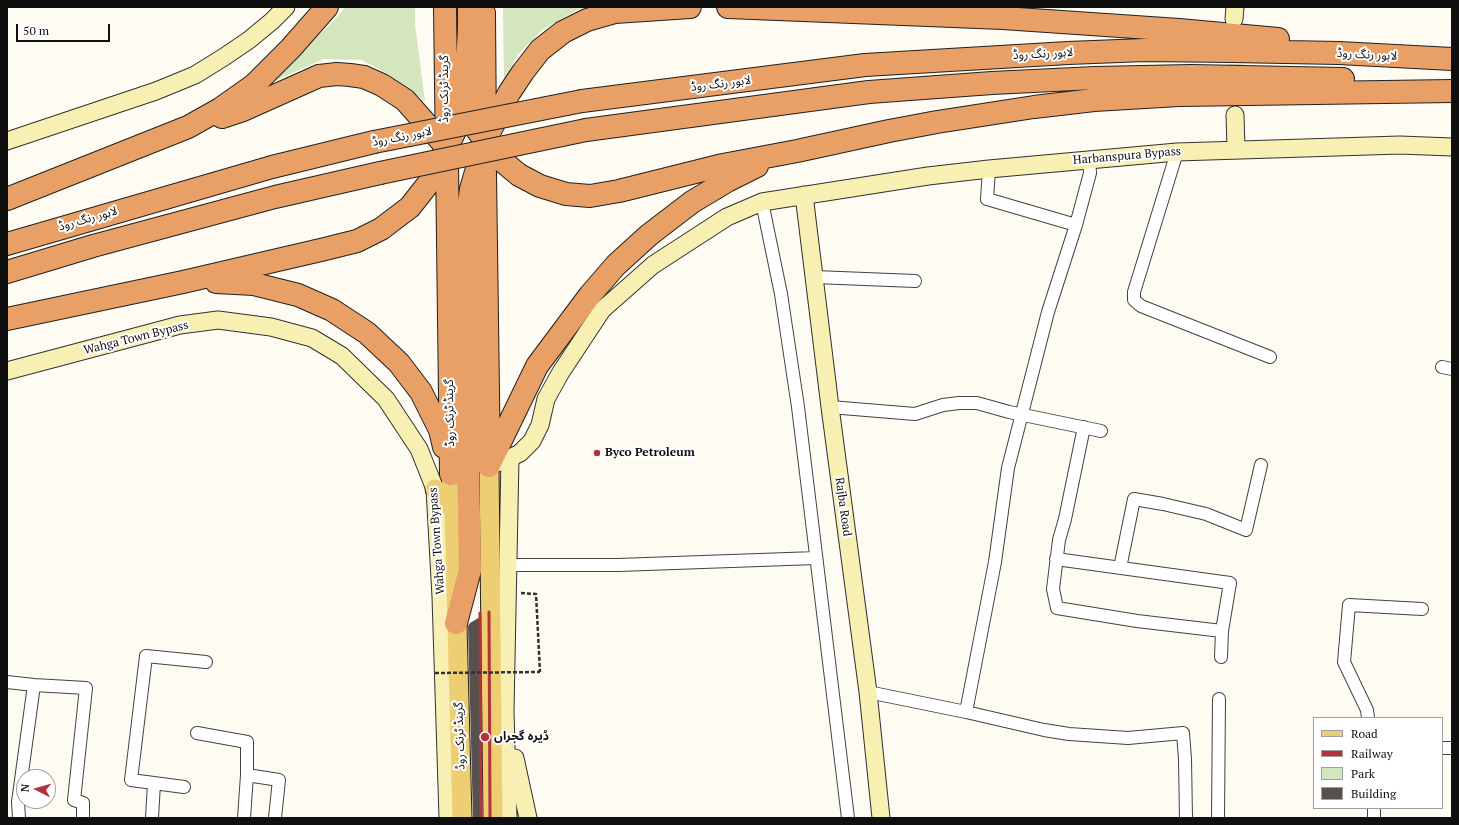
<!DOCTYPE html>
<meta charset="utf-8">
<style>
body{margin:0}
#map{position:relative;width:1459px;height:825px;overflow:hidden;background:#fefbf2;font-family:"PT Serif",serif}
canvas{display:block}
.frame{position:absolute;inset:0;border:8px solid #0f0f0f;pointer-events:none}
.legend{position:absolute;left:1313px;top:717px;width:130px;height:92px;box-sizing:border-box;background:#fff;border:1px solid #9f9f9f;margin:0;padding:5px 7px;list-style:none;font-size:12px;color:#0f0f0f}
.legend li{display:flex;align-items:center;gap:8px;height:20px}
.legend b{width:20px;border:1px solid #9f9f9f}
.north{position:absolute;left:16px;top:769px;width:40px;height:40px;box-sizing:border-box;background:#fff;border:1px solid #9f9f9f;border-radius:50%;rotate:276deg;font-size:11px;font-weight:700;line-height:16px;text-align:center;color:#0f0f0f}
.north::after{content:'';display:block;margin:auto;width:14px;height:18px;background:#b4323a;clip-path:polygon(50% 0,100% 100%,50% 72%,0 100%)}
.scale{position:absolute;left:16px;top:24px;width:94px;height:18px;box-sizing:border-box;border:2px solid #0f0f0f;border-top:0;padding-left:5px;font-size:12px;line-height:14px;white-space:nowrap;color:#0f0f0f;-webkit-text-stroke:3px #fff;paint-order:stroke}
</style>
<div id="map">
<canvas width="1459" height="825"></canvas>
<div class="frame"></div>
<ul class="legend">
<li><b style="height:5px;background:#edce73"></b>Road</li>
<li><b style="height:5px;background:#b4323a"></b>Railway</li>
<li><b style="height:11px;background:#d3e6be"></b>Park</li>
<li><b style="height:11px;background:#57504c"></b>Building</li>
</ul>
<div class="north">N</div>
<div class="scale">50 m</div>
</div>
<script>
const ctx = document.querySelector('canvas').getContext('2d');
ctx.lineJoin = 'round';
function fill(path, color) {
  ctx.fillStyle = color;
  ctx.fill(path, 'evenodd');
}
function poly(rows) {
  const path = new Path2D();
  for (const r of rows) {
    path.moveTo(r[0], r[1]);
    for (let i = 2; i < r.length; i += 2) path.lineTo(r[i], r[i + 1]);
  }
  return path;
}
function trace(path, color, width, dash) {
  ctx.strokeStyle = color;
  ctx.lineWidth = width;
  ctx.lineCap = dash ? 'butt' : 'round';
  ctx.setLineDash(dash || []);
  ctx.stroke(path);
}
function drawText(font, color, halo, rows, align = 'center') {
  ctx.font = font + ' "PT Serif","Noto Sans Arabic",serif';
  ctx.lineWidth = 4;
  ctx.setLineDash([]);
  ctx.textBaseline = 'middle';
  ctx.strokeStyle = halo;
  ctx.fillStyle = color;
  for (const [text, x, y, turn = 0] of rows) {
    ctx.save();
    ctx.translate(x, y);
    ctx.rotate((+turn || 0) * Math.PI / 180);
    ctx.textAlign = isNaN(turn) ? turn : align;
    if (halo) ctx.strokeText(text, 0, 0);
    ctx.fillText(text, 0, 0);
    ctx.restore();
  }
}
fill(poly([
 [345,7,415,7,415,25,425,101,388,74,362,60,324,59,272,82,340,14],
 [503,7,588,7,578,9,542,30,518,55,504,80]
]), '#d3e6be');
fill(poly([
 [480,617,482,818,473,818,468,626,470,623]
]), '#57504c');
trace(poly([
 [1235,39,1235,115]
]), '#dad8d0', 17, [17, 8]);
const street = poly([
 [1177,152,1134,292,1134,300,1141,306,1270,357],
 [989,169,987,199,1076,225],
 [762,202,781,294,798,407,848,818],
 [815,277,915,281],
 [1442,367,1452,369],
 [830,407,915,414,943,405,959,403,977,403,1009,412,1101,431],
 [1084,427,1065,519,1059,540,1053,589,1057,608,1137,621,1222,631,1221,657],
 [1056,559,1230,583,1222,631],
 [508,565,618,565,816,558],
 [1120,568,1134,499,1163,504,1206,514,1246,530,1261,465],
 [7,682,34,685],
 [868,692,966,712,995,562,1008,468,1048,312,1076,225,1090,173,1089,159],
 [966,712,1044,730,1069,734,1128,738,1183,733,1185,759,1186,818],
 [1368,718,1367,710,1344,662,1349,605,1422,609],
 [197,733,247,742,247,775,244,818],
 [1442,748,1452,748],
 [247,775,279,780,275,818],
 [184,787,131,780,146,656,206,662],
 [1374,808,1374,818],
 [19,818,18,802,34,685,86,688,74,800,83,803,83,818],
 [152,818,154,783],
 [1218,818,1219,699]
]);
const secondary = poly([
 [1234,19,1235,7],
 [1235,115,1236,149],
 [7,141,156,91,195,75,224,57,249,40,272,21,286,7],
 [804,195,830,407,868,692,881,818],
 [7,371,180,325,218,320,271,327,312,338,342,356,386,399,419,449,435,489,441,597,448,818],
 [489,466,510,458,520,453,532,441,540,425,546,399,561,372,602,310,653,265,727,217,762,202,928,176,989,169,1177,152,1400,145,1452,147],
 [515,758,528,818],
 [508,818,505,711,510,458]
]);
const primary = poly([
 [489,466,493,818],
 [451,474,454,510,462,818],
 [435,489,454,510]
]);
const highway = poly([
 [445,7,451,474],
 [728,7,1003,18,1179,30,1278,39],
 [484,13,485,136],
 [446,63,471,121,485,141,501,160,519,175,540,186,566,194,590,196,619,191,723,165,797,151,889,131,937,122,1034,107,1094,100,1179,95,1452,91],
 [582,101,865,65,1068,53,1145,50,1232,51,1339,53,1452,59],
 [222,117,243,110,319,76,337,74,350,75,364,77,382,85,405,100,443,143],
 [586,130,869,92,992,83,1095,78,1191,76,1343,79],
 [485,173,489,466],
 [7,199,188,127,220,109,254,85,291,48,327,7],
 [7,244,272,167,374,142],
 [7,272,93,246,275,197,380,173],
 [216,282,254,284,298,295,332,310,367,333,399,363,421,392,440,430,444,447],
 [7,319,183,282,325,249,357,241,381,229,410,207,428,184,457,127,463,103,467,65,469,29,469,7],
 [490,463,537,366,590,295,616,265,649,235,692,202,727,181,757,166],
 [456,623,470,570,464,241,471,189,485,141,509,93,523,72,540,50,563,32,587,20,615,12,690,7]
]);
trace(street, '#424242', 14);
trace(secondary, '#313131', 19);
trace(primary, '#202020', 21);
trace(highway, '#202020', 24);
trace(poly([
 [521,593,536,594,540,672]
]), '#313131', 2.5, [4, 2]);
trace(street, '#fff', 12);
trace(secondary, '#f8f0b3', 17);
trace(primary, '#edce73', 19);
trace(highway, '#e8a066', 22);
trace(poly([
 [489,612,490,818],
 [480,613,481,818]
]), '#b4323a', 3);
const highwayBridge = poly([
 [374,142,582,101],
 [380,173,586,130]
]);
trace(highwayBridge, '#202020', 24, []);
trace(poly([
 [435,673,540,672]
]), '#313131', 2.5, [4, 2]);
trace(highwayBridge, '#e8a066', 22);
for (const [x, y, r, color] of [
 [597,453,4,"#b4323a"],
 [485,737,5,"#b4323a"]
]) {
  const dot = new Path2D();
  dot.arc(x, y, r, 0, 2 * Math.PI);
  ctx.fillStyle = color;
  ctx.fill(dot);
  trace(dot, '#fff', 1.5);
}
drawText('12px', '#0f0f0f', '#fff', [
 ["لاہور رنگ روڈ",1043,54,-3],
 ["لاہور رنگ روڈ",1367,55,3],
 ["لاہور رنگ روڈ",721,84,-7],
 ["گرینڈ ٹرنک روڈ",445,89,-90],
 ["لاہور رنگ روڈ",402,137,-11],
 ["Harbanspura Bypass",1127,156,-5],
 ["لاہور رنگ روڈ",88,219,-16],
 ["Wahga Town Bypass",136,338,-14],
 ["گرینڈ ٹرنک روڈ",450,413,-91],
 ["Rajba Road",843,507,82],
 ["Wahga Town Bypass",437,541,-94],
 ["گرینڈ ٹرنک روڈ",460,736,-92]
]);
drawText('bold 12px', '#0f0f0f', '#fff', [
 ["Byco Petroleum",605,453],
 ["ڈیرہ گجراں",494,737]
], 'left');
</script>
